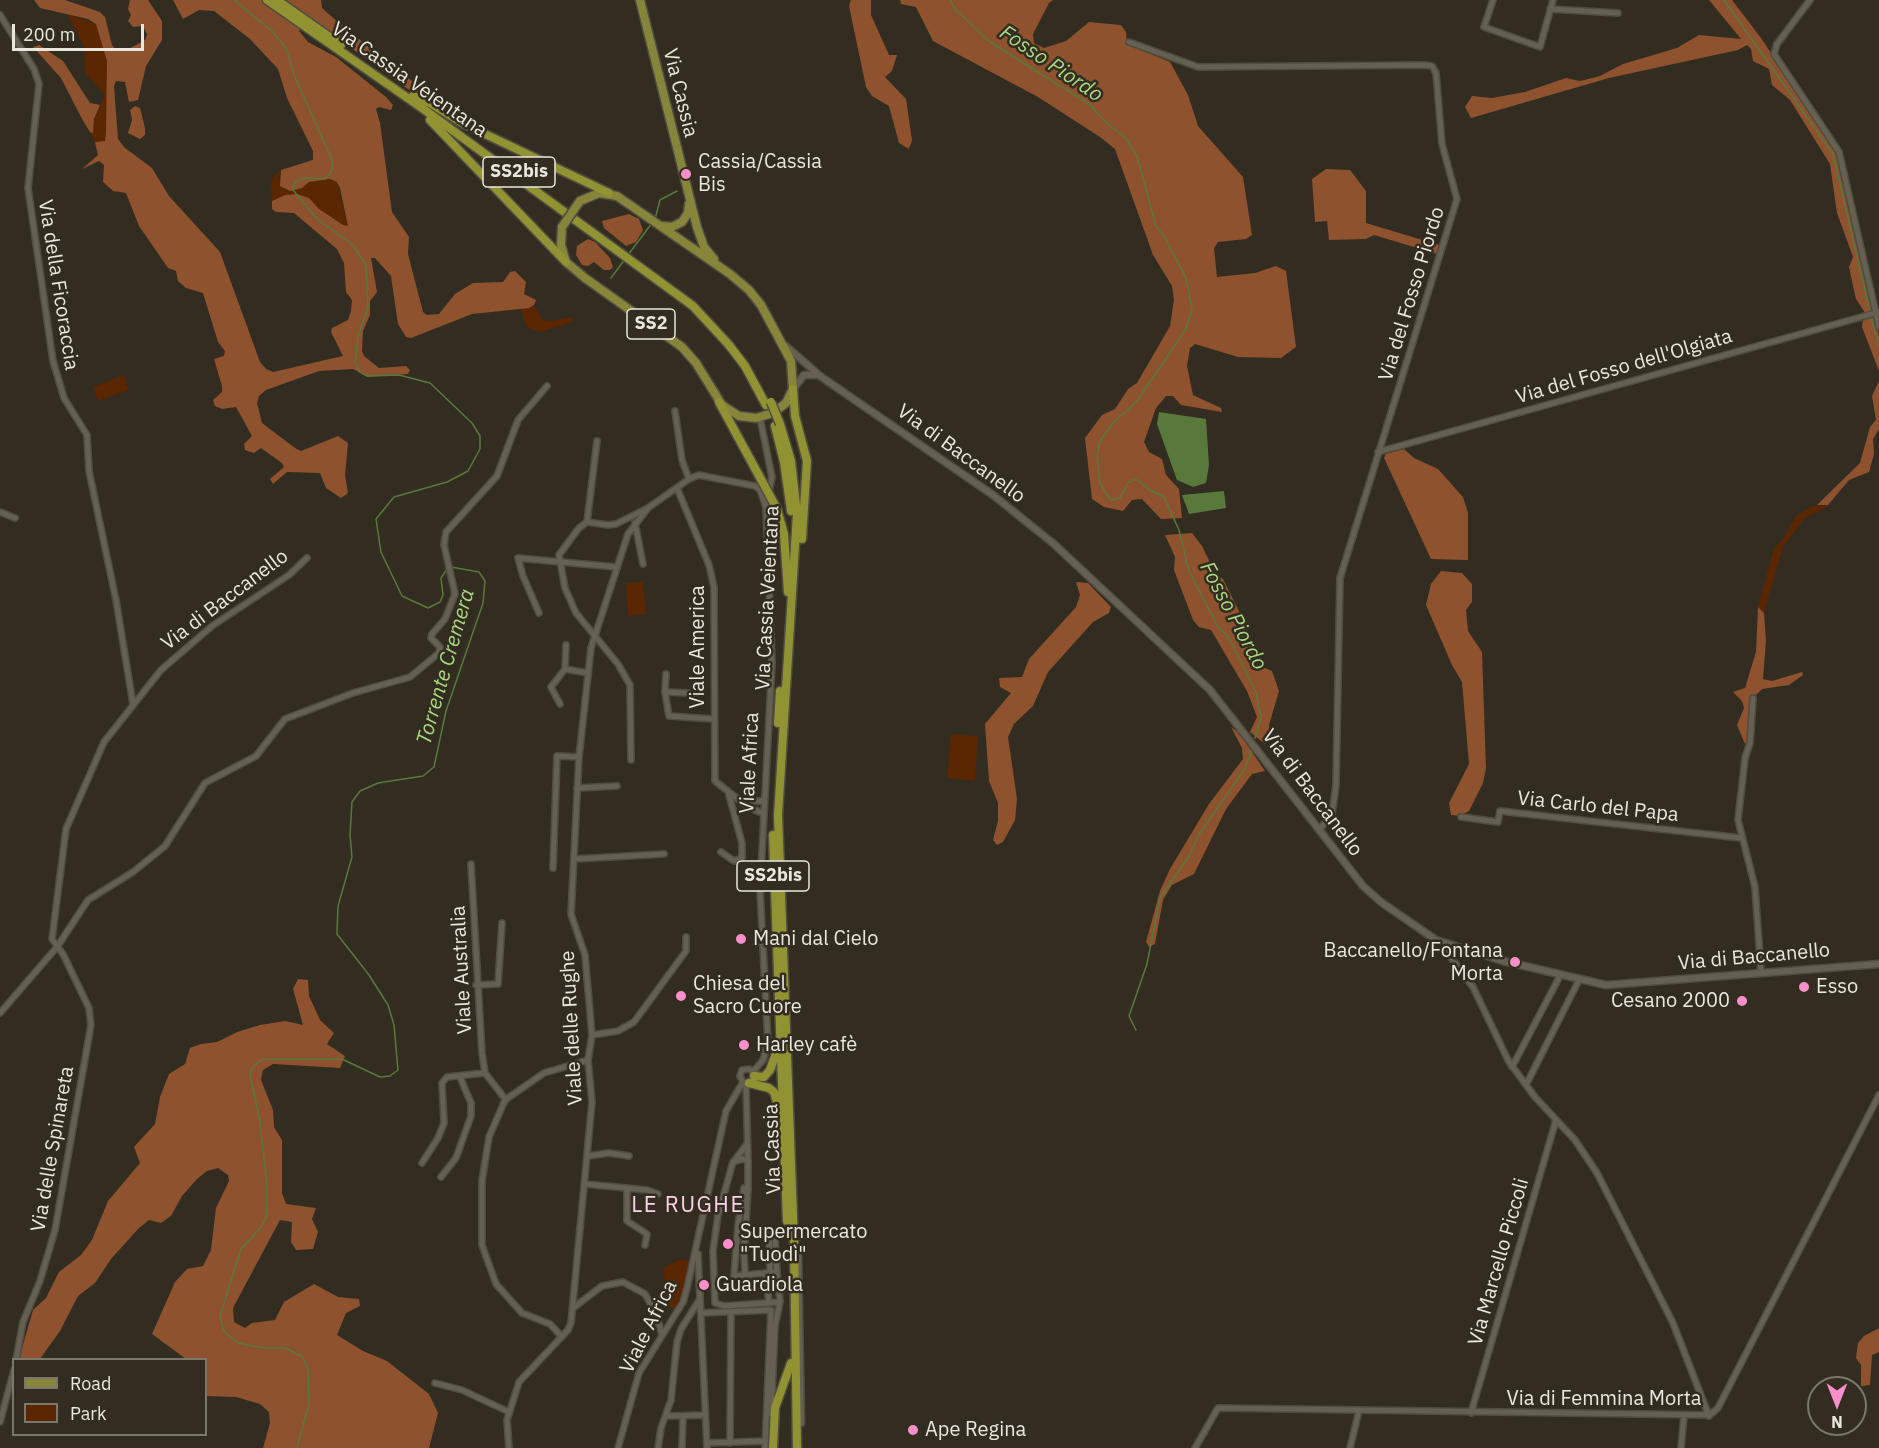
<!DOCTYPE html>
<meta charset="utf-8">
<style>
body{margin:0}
#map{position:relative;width:1879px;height:1448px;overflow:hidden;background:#322d20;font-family:"IBM Plex Sans",sans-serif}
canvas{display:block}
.legend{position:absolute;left:12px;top:1358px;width:195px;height:78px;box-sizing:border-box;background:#322d20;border:2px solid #7c776c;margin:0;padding:8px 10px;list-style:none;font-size:18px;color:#ebe7df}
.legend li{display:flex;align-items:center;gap:12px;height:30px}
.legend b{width:30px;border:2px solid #7c776c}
.north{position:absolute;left:1807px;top:1376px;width:60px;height:60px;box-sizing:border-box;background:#322d20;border:2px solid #7c776c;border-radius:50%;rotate:180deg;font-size:16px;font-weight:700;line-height:24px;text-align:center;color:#ebe7df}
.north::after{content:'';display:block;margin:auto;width:21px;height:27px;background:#f98fca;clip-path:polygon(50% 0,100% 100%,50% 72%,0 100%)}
.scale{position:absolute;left:12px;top:24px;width:132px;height:27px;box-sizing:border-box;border:3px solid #ebe7df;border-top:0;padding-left:8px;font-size:18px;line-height:21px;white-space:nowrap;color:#ebe7df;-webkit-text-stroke:4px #322d20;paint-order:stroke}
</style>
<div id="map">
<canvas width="1879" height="1448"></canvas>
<ul class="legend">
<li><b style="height:8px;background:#868539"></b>Road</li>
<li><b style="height:16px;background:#5b2602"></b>Park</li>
</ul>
<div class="north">N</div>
<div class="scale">200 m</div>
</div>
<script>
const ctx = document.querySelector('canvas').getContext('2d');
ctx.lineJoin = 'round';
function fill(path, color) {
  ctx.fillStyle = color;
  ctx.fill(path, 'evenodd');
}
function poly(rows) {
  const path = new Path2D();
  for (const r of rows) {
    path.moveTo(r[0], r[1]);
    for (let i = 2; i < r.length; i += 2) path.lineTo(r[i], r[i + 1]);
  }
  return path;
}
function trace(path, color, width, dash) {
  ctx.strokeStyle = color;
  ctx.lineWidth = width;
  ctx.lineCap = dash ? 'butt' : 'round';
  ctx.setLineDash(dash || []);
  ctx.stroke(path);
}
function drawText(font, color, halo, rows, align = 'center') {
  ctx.font = font + ' "IBM Plex Sans",sans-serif';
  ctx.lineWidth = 5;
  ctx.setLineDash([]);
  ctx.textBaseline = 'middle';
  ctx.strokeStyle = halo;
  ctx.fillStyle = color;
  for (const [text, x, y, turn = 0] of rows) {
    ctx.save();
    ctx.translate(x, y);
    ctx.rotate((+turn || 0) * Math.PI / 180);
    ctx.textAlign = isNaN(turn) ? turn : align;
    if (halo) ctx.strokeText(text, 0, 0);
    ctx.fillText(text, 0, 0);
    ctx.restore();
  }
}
fill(poly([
 [67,14,96,24,100,32,107,61,108,109,105,141,95,142,90,132,93,133,94,119,105,95,85,73,84,46],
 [281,170,279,178,285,190,290,191,302,188,308,182,330,179,337,182,348,226,343,225,319,209,309,198,290,194,272,201,271,182,276,173],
 [534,305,543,320,551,321,571,317,573,322,540,332,526,327,521,307,529,308],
 [124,375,129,390,98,401,93,387],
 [1813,506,1829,506,1805,518,1783,547,1764,613,1758,607,1774,548,1783,539,1796,516],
 [643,582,646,614,628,616,626,583],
 [951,734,978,736,975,781,947,778],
 [679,1260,692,1260,682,1296,673,1309,665,1303,664,1267]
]), '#5b2602');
fill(poly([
 [34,0,65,0,100,12,105,17,112,45,117,51,124,51,138,44,145,40,147,34,143,26,133,27,128,21,131,15,128,9,130,0,148,0,162,21,162,40,146,66,138,100,129,102,125,82,116,81,114,86,118,139,125,148,152,168,169,196,220,252,260,362,266,369,273,372,343,356,331,332,332,328,348,320,351,311,352,300,346,292,344,263,337,249,294,213,276,212,272,209,272,201,285,195,297,194,309,198,319,209,343,225,348,226,340,188,337,182,330,179,309,182,302,188,290,191,280,186,281,170,313,160,313,151,287,98,278,69,250,39,214,11,199,10,183,19,173,0,321,0,322,8,340,24,422,89,419,94,412,92,329,32,307,21,299,31,308,42,336,57,386,97,393,105,391,110,379,107,376,109,380,123,392,212,409,237,408,254,423,312,427,315,439,314,455,294,473,283,503,282,510,272,515,271,526,282,524,294,536,300,534,305,529,308,472,314,411,338,406,337,398,324,391,276,375,258,371,258,377,292,370,301,370,315,363,331,362,351,364,356,379,368,406,366,410,370,408,374,368,377,353,369,319,371,266,390,259,396,257,403,262,423,295,448,301,451,338,436,348,443,345,475,348,493,341,498,326,488,320,473,287,472,273,484,270,479,284,467,282,463,261,448,254,453,245,450,244,444,252,436,236,407,222,409,215,406,213,400,222,392,222,386,214,359,224,356,225,351,218,342,203,293,186,288,178,281,176,271,168,268,139,226,126,193,113,191,103,182,104,165,99,161,82,169,98,155,95,142,105,141,106,132,107,61,96,24,88,19,40,8],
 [851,0,871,0,871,15,889,55,897,55,892,71,885,77,906,99,912,140,909,149,899,143,889,106,872,96,866,87,849,6],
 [900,0,1053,0,1049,3,1033,34,1034,43,1044,48,1066,41,1089,22,1121,25,1126,32,1127,44,1170,62,1188,95,1198,126,1243,177,1252,235,1246,239,1218,242,1214,248,1217,277,1255,273,1276,266,1286,271,1296,347,1281,358,1238,357,1195,344,1190,348,1187,366,1193,395,1221,408,1222,412,1181,405,1173,396,1166,396,1156,408,1144,442,1149,452,1162,459,1166,475,1179,489,1182,518,1161,519,1142,499,1132,500,1123,511,1104,507,1092,499,1085,438,1102,415,1115,409,1128,389,1137,383,1170,326,1174,300,1172,286,1153,255,1115,149,1100,137,1038,97,933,41,916,7,901,4],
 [1709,0,1732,0,1761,38,1837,152,1874,310,1879,336,1879,371,1862,327,1864,311,1856,299,1849,267,1853,257,1837,213,1830,164,1790,100,1772,85,1769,69,1753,61,1751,49,1747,45,1738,50,1609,78,1471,118,1465,107,1472,96,1492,98,1525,92,1566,78,1580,81,1600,76,1623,64,1677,48,1699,35,1741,39],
 [39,45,63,61,90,103,100,105,94,119,93,133,90,132,82,119,61,78,33,47],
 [135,106,140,108,145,128,145,135,140,139,128,133,132,120,130,110],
 [1326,169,1350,170,1366,191,1366,223,1439,245,1437,254,1374,235,1366,239,1329,240,1327,221,1315,222,1312,179],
 [629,214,639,219,643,230,636,242,626,246,604,228,602,221],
 [588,239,595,242,610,258,613,267,610,270,604,270,594,262,588,266,582,265,576,255,577,246],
 [1879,381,1879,429,1873,439,1874,454,1869,472,1849,480,1828,505,1817,505,1860,463,1870,427,1876,420,1872,396],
 [1404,449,1414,458,1438,469,1463,497,1468,513,1468,560,1431,559,1384,458,1386,454],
 [1192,533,1202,546,1215,573,1223,579,1237,607,1251,638,1255,663,1259,669,1265,668,1272,671,1279,691,1269,725,1269,740,1265,744,1250,732,1257,717,1247,691,1211,630,1199,627,1193,620,1174,570,1175,557,1165,535],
 [1441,571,1462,573,1472,584,1472,602,1466,610,1468,631,1482,652,1486,768,1483,783,1469,811,1460,816,1451,815,1449,803,1469,764,1462,682,1452,665,1426,605,1431,584],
 [1076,582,1088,583,1111,607,1109,613,1093,622,1048,672,1033,706,1014,724,1008,737,1017,799,1015,820,1003,842,997,845,993,840,998,821,998,803,989,781,985,724,1011,693,1000,687,999,678,1022,677,1029,659,1076,607,1080,595],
 [1758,607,1764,613,1766,641,1763,679,1772,681,1802,672,1803,675,1789,685,1762,689,1753,698,1751,733,1745,744,1737,725,1744,708,1742,701,1733,692,1745,688,1756,652],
 [1231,727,1239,733,1265,771,1252,774,1226,809,1194,874,1172,885,1163,900,1155,944,1149,947,1146,942,1160,891,1170,869,1209,804,1243,759,1242,748],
 [298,979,308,980,309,996,320,1020,334,1033,327,1044,345,1056,340,1068,273,1064,263,1070,261,1080,273,1110,274,1127,282,1140,282,1193,286,1204,316,1208,312,1219,318,1232,313,1249,296,1250,291,1242,292,1222,280,1220,233,1308,234,1322,245,1328,252,1323,275,1320,284,1302,314,1284,338,1297,359,1299,360,1306,346,1313,337,1335,363,1351,387,1361,429,1394,438,1413,429,1448,263,1448,270,1423,269,1412,260,1404,236,1397,206,1396,206,1360,186,1359,152,1334,175,1282,187,1269,203,1266,211,1250,216,1208,229,1181,228,1175,218,1168,207,1171,197,1179,182,1196,171,1216,161,1223,149,1220,138,1229,111,1259,95,1283,78,1296,60,1331,40,1359,19,1359,33,1310,46,1298,59,1272,81,1255,92,1240,108,1201,140,1163,134,1147,155,1124,160,1097,169,1074,185,1064,190,1048,201,1044,217,1042,237,1032,260,1025,285,1021,303,1025,293,989],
 [1879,1328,1879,1352,1872,1355,1870,1385,1861,1386,1861,1365,1856,1358,1858,1343,1864,1336]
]), '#8f522f');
fill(poly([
 [1159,412,1206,419,1209,465,1206,483,1193,487,1177,480,1157,424],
 [1224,491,1226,508,1189,514,1182,495]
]), '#59793c');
trace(poly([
 [234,0,272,31,286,48,295,77,333,162,331,172,325,179,305,178,295,182,293,190,317,219,354,246,366,265,368,307,358,336,355,363,360,372,367,376,399,375,430,383,472,423,480,436,480,449,468,471,447,482,394,497,376,519,381,552,402,596,428,608,440,602,443,595,441,578,447,569],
 [950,0,956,10,990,42,1089,104,1109,125,1126,138,1137,156,1156,226,1164,236,1186,278,1192,309,1186,329,1137,401,1113,423,1100,441,1097,456,1100,484,1111,500,1120,498,1128,483,1132,480,1138,480,1148,489,1164,497,1179,530,1189,571,1218,627,1228,636,1256,692,1261,718,1255,738],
 [1724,0,1833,154,1870,312],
 [655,219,660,200,677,191],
 [628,255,652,223],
 [611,278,625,259],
 [1871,317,1879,345],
 [1136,1030,1129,1016,1147,964,1160,898,1189,856,1198,836,1246,767,1252,748],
 [297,1448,309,1404,308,1369,302,1356,285,1348,264,1348,238,1343,224,1331,220,1316,241,1249,262,1226,267,1215,267,1186,260,1122,250,1074,253,1066,263,1059,342,1059,380,1077,390,1076,398,1070,394,1025,388,1005,369,975,337,934,338,906,352,857,350,835,352,802,360,791,378,783,423,776,434,767,446,711,483,603,485,581,479,572,451,567]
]), '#59793c', 1.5);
const minor = poly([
 [1493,0,1484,27,1540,47,1553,0],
 [1810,0,1777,44,1774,54,1839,152,1879,327],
 [1550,9,1618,13],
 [0,15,34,69,39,84,28,188,53,361,64,398,87,435,89,471,116,600,133,704],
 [1129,42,1198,67,1424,65,1432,66,1436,73,1442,144,1457,199,1340,578,1336,785,1332,814,1320,829],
 [675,411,682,460,689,479],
 [1378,452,1879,312],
 [677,488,709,565,714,587,715,781,748,807,762,813],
 [0,512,15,518],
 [587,522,597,441],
 [635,523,643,564],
 [539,613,523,576,518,558,616,567],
 [565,669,588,673],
 [666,674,665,692,669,716,713,719],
 [665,692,688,693],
 [1753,698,1750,743,1745,758,1738,820,1755,887,1761,972],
 [560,704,551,687,565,669,566,645],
 [631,760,630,685,618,664,576,613,565,588,559,555,579,528,587,522,608,525,616,524,648,508,689,479,699,475,755,486,760,490,766,507],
 [577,788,617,786],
 [741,801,763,801],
 [1461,817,1498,822,1500,811,1741,838],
 [721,852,734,861,742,858,742,843,729,795],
 [574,859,664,854],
 [471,864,482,1053,485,1073,506,1100],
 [553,868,557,756,579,757],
 [1449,946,1449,955,1473,987,1509,1062,1535,1097,1575,1140,1597,1173,1673,1323,1709,1416],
 [476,985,498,984,502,923],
 [0,1013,57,947,88,900,133,872,165,846,205,783,256,756,285,719,353,693,410,677,439,653,440,647,431,638,432,634,445,619,455,594,444,545,446,532,497,476,518,420,547,386],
 [592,1035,618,1031,634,1022,686,951,686,937],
 [1512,1067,1560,976],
 [743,1082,749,1083,753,1079,753,1072,763,1060,768,1043,760,890,772,663,766,507,772,477,760,418],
 [743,1082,740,1076,742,1070,749,1069,753,1072],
 [746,1083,748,1161],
 [1526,1085,1579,980],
 [588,1156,609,1153,629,1156],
 [734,1161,747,1144],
 [422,1163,438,1138,444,1123,442,1083,447,1077,485,1073],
 [441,1177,456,1158,471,1116,471,1103,460,1077],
 [585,1184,647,1190,658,1194],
 [627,1190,627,1221,647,1234,645,1245],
 [745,1231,769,1232,775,1238,777,1272],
 [769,1232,770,1272],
 [698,1254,707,1448],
 [766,1273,769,1303],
 [745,1274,744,1254,748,1189,748,1161,743,1159,733,1162,718,1215,713,1251,715,1303,724,1306,780,1302,777,1272,734,1276,738,1225,744,1188,748,1189],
 [573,1308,602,1286,623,1282,645,1294,656,1313,662,1335],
 [701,1313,771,1310,765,1448],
 [562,1337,550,1324,522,1313,496,1284,482,1245,482,1181,489,1137,505,1100,544,1073,588,1060],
 [16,1360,23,1322,40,1281,55,1230,91,1025,89,1008,63,954,52,939,66,829,104,742,161,670,212,626,289,575,307,558],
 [435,1383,462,1390,509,1412],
 [1471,1413,1556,1120],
 [771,1414,775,1326,780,1302],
 [666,1416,705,1415],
 [0,1422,14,1370],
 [707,1443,765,1441],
 [730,1443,731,1312],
 [509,1448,507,1420,519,1382,568,1330,571,1323,592,1102,588,1060,592,1035,585,955,571,914,579,757,591,648,628,534,648,508],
 [618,1448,639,1373,683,1302,687,1288,726,1111,743,1082],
 [658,1448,661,1428,671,1400,677,1342,681,1329,700,1299],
 [682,1448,683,1416],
 [1195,1448,1218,1408,1710,1415,1718,1408,1879,1095],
 [1350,1448,1359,1411],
 [1681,1448,1684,1416]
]);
const tertiary = poly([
 [786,346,820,376,993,495,1054,544,1210,690,1363,886,1381,902,1436,940,1503,961,1606,985,1879,964],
 [794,388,804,375,818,375],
 [798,1254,801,1423]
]);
const primary = poly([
 [640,0,697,227,704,247,714,259],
 [662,226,672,227,682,222,688,213,689,204],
 [562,227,561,245,566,262,585,278,682,347,696,363,722,405,739,416,756,418,773,413,786,403,793,389,791,361,761,305,749,290,730,274,617,196,599,193,580,201]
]);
const trunk = poly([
 [267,0,422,108,693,306,729,345,745,366,766,405],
 [277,0,341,45],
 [413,96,430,103,464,124,609,193],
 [430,120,566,262],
 [793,389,795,416,807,461,802,539],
 [719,402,763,483],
 [780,424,791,461,797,514,778,815,794,1243,797,1448],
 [775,426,784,462,791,511],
 [777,509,784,534,788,592],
 [778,723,780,691],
 [773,835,787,1221],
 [754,1076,764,1077,770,1070,777,1051],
 [749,1083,769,1088,774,1092,777,1102],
 [773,1448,775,1408,791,1363]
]);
trace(minor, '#504c41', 8);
trace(tertiary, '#504c41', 9);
trace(primary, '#504c41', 11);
trace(trunk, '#504c41', 11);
trace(minor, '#656051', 5);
trace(tertiary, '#656051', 6);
trace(primary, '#868539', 8);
trace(trunk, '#919231', 8);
const primaryBridge = poly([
 [562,227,580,201]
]);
const trunkBridge = poly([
 [771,402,780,424],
 [763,483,777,509]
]);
trace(primaryBridge, '#504c41', 11, []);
trace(trunkBridge, '#504c41', 11, []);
trace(primaryBridge, '#868539', 8);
trace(trunkBridge, '#919231', 8);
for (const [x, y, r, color] of [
 [686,174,6,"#f98fca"],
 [741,939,6,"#f98fca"],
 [1515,962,6,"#f98fca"],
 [1804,987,6,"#f98fca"],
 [681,996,6,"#f98fca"],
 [1742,1001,6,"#f98fca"],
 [744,1045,6,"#f98fca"],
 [728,1244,6,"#f98fca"],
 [704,1285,6,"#f98fca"],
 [913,1430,6,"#f98fca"]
]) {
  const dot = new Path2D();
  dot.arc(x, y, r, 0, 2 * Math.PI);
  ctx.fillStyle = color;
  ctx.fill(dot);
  trace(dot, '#322d20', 2);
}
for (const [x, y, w] of [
 [519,172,72],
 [651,324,48],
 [773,876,72]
]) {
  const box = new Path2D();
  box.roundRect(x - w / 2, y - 15, w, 30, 4.5);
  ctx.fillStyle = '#322d20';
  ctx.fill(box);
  trace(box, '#ebe7df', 1.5);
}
drawText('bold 18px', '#ebe7df', null, [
 ["SS2bis",519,172],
 ["SS2",651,324],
 ["SS2bis",773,876]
]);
drawText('20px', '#ebe7df', '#322d20', [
 ["Via Cassia Veientana",409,80,35],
 ["Via Cassia",680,93,76],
 ["Via della Ficoraccia",58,285,81],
 ["Via del Fosso Piordo",1412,294,-73],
 ["Via del Fosso dell'Olgiata",1624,367,-16],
 ["Via di Baccanello",961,454,36],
 ["Via Cassia Veientana",768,598,-87],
 ["Via di Baccanello",225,600,-37],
 ["Viale America",698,647,-90],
 ["Viale Africa",750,763,-87],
 ["Via di Baccanello",1312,793,53],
 ["Via Carlo del Papa",1598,807,6],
 ["Via di Baccanello",1754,957,-5],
 ["Viale Australia",462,970,-93],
 ["Viale delle Rughe",572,1028,-93],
 ["Via delle Spinareta",53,1149,-80],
 ["Via Cassia",773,1149,-92],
 ["Via Marcello Piccoli",1499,1262,-74],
 ["Viale Africa",649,1327,-63],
 ["Via di Femmina Morta",1604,1399]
]);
drawText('20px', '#ebe7df', '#322d20', [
 ["Cassia/Cassia",698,162],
 ["Bis",698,185],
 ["Mani dal Cielo",753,939],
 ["Baccanello/Fontana",1503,951,"right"],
 ["Morta",1503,974,"right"],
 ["Chiesa del",693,984],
 ["Sacro Cuore",693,1007],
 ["Esso",1816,987],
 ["Cesano 2000",1730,1001,"right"],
 ["Harley cafè",756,1045],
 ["Supermercato",740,1232],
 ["\"Tuodì\"",740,1255],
 ["Guardiola",716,1285],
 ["Ape Regina",925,1430]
], 'left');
drawText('italic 21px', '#aad881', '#322d20', [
 ["Fosso Piordo",1051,64,34],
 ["Fosso Piordo",1233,616,62],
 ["Torrente Cremera",446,667,-74]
]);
ctx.letterSpacing = '1.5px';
drawText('22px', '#fed0e7', '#322d20', [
 ["LE RUGHE",688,1206]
]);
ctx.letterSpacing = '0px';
</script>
